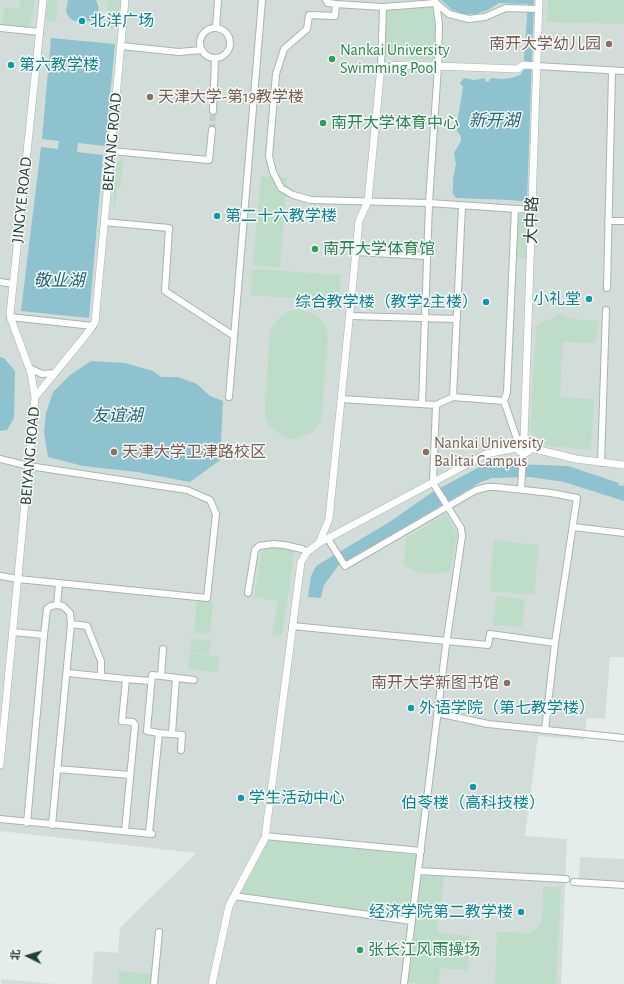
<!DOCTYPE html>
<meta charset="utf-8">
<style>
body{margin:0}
#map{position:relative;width:624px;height:984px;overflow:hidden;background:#e4edea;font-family:"Alegreya Sans","Noto Sans SC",sans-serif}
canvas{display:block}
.north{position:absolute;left:8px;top:936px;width:40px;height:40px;-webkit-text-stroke:3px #f5f9f7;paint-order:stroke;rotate:275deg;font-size:11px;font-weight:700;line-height:16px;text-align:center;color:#243e38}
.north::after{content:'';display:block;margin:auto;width:14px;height:18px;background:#243e38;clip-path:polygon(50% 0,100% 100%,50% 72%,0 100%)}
</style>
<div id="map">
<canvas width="624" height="984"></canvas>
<div class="north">北</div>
</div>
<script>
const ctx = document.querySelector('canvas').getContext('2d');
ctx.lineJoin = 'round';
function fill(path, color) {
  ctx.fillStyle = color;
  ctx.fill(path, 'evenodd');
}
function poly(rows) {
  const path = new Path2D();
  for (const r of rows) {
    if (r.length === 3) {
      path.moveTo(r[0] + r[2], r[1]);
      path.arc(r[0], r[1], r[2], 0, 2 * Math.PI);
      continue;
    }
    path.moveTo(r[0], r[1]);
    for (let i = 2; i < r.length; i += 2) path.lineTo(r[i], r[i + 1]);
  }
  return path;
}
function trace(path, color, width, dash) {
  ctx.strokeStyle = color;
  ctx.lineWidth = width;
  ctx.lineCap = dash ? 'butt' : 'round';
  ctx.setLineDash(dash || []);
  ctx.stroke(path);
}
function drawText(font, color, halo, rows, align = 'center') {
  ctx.font = font + ' "Alegreya Sans","Noto Sans SC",sans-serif';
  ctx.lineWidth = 3;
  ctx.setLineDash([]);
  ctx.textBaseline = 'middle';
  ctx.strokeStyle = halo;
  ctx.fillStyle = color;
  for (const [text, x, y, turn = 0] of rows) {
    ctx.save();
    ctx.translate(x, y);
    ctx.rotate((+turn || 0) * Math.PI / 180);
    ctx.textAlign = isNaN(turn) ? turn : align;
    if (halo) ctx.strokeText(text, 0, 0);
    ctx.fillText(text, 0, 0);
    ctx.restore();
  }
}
fill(poly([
 [0,0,624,0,624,657,610,657,605,719,587,718,584,740,538,736,525,836,567,839,561,984,92,984,94,951,118,953,120,928,196,853,0,831],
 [580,857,624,859,624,882,579,879],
 [1,979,56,984,1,984]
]), '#d2ddd9');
fill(poly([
 [20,0,35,0,30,26,27,27,2,24,4,7,19,8],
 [48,0,58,0,56,22,45,21],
 [108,0,121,0,119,29,106,28],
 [548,0,624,0,624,24,547,22],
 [434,5,437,23,435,61,384,55,387,9],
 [116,161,123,161,121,185,117,188,115,206,113,206],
 [261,176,287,177,280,267,253,265],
 [517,214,528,214,526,259,515,258],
 [252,269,341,275,338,302,251,295],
 [299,309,312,313,320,319,326,327,328,337,321,422,311,433,293,439,283,437,269,426,265,417,265,407,270,330,282,315,290,311],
 [560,314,574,319,599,321,596,343,564,342,562,350,560,397,594,399,591,450,543,445,530,430,536,326],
 [446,514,457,534,451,570,442,573,419,573,404,565,406,538],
 [494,540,539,545,534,595,489,591],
 [272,546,295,550,282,636,272,635,278,601,254,597,261,553,264,550],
 [496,596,525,599,522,627,493,625],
 [197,600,213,602,210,634,194,633],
 [191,638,210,640,209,654,190,652],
 [190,653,219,656,218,672,188,669],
 [266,839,416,855,408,919,238,894],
 [417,874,444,877,437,932,470,936,468,970,440,968,439,984,404,983],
 [543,887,561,887,556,984,495,984,497,932,531,933,542,921],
 [119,971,152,974,151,984,118,984]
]), '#beddc8');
fill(poly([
 [68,0,96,0,99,8,96,17,93,20,83,23,72,20,68,16,66,11],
 [441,0,534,0,527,202,511,200,456,198,452,192,453,190,453,179,456,164,454,153,461,141,461,136,457,131,458,123,455,121,458,118,463,87,460,83,464,78,474,80,485,78,485,81,488,82,491,78,502,79,511,78,520,75,523,71,528,4,499,3,488,10,476,14,463,14,451,9],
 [51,38,115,44,105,146,78,143,77,152,103,155,89,318,21,311,41,147,58,149,59,141,42,139],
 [0,357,4,358,15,371,14,418,7,430,0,431],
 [91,361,125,363,153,371,161,377,178,377,197,384,210,396,223,401,220,460,190,482,137,472,83,466,48,457,44,432,46,413,53,392,70,375],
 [513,464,568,466,619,483,618,485,624,486,624,501,564,482,530,477,492,478,481,482,338,566,324,585,321,598,308,597,311,576,316,566,391,521,431,493,483,465]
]), '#8fc2cf');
trace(poly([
 [212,130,213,111]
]), '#becac6', 6, [6, 3]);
const minor = poly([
 [326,0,328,3,336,4,383,7,381,66],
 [436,3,449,14,469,19,485,17,506,8,539,9],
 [336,4,335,16,309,15,307,29,284,49,276,74,269,156,273,172,281,188,293,195,311,200,429,203,532,210],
 [383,7,436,3,434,0],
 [0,28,40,32],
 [216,28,218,0],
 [215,43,15],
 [121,46,179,52,202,50],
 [537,66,624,71],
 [213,111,215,58],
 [111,151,209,160,212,130],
 [608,221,624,221],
 [104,222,169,228,165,291,234,336],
 [356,252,427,256],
 [0,282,13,284],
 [607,288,612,71],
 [350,316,457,319],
 [10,317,93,326],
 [29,368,42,374,55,373],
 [229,397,262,0],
 [453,397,462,206],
 [341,399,436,405],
 [504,401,507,392,515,209],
 [422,404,429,203,438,66,439,24,436,3],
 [0,459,29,466,187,490,210,500,216,514,207,598,18,579,0,576],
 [601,463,606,310],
 [521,490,523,454],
 [573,527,624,533],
 [328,539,345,566,476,490,488,487,496,487,551,493,577,498,555,643,545,730],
 [59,584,57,605,63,606,70,613,71,624,87,626,101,661,101,676],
 [248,593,255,550,259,546,273,544,284,545,302,549,307,552],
 [292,626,488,645,490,634,555,643],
 [13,632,44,635,27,823],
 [44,635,47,609,51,606,57,605],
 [68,673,126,679],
 [161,676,194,680],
 [437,713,488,724,624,738],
 [159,733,182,735,181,750],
 [172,733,176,678],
 [57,769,130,775],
 [0,819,152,834],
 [52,825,71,624],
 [125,831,135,725,133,722,122,721,126,679,151,681],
 [149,833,159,733,147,731,152,675,161,676,163,649],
 [265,836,421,851],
 [418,871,566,879],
 [574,882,624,885],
 [234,896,412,921],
 [154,984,159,932],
 [404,984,446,645,462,536,461,528,433,483,436,405,453,397,504,401,518,442]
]);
const tertiary = poly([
 [35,397,31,373,11,319,10,314,43,0],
 [524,446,7],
 [524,439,539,0],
 [531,448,576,459,624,465],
 [319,543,329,519,359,221,368,201,381,66,408,65,518,69,523,65,537,66],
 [0,765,35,397,86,335,95,322,125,0],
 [212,984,229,906,265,838,301,562,307,552,319,543,486,454,517,448]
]);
trace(minor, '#a7b5b1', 8);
trace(tertiary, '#a7b5b1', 8);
trace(minor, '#fff', 6);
trace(tertiary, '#fff', 7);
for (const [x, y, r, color] of [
 [82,21,4,"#0f9aa8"],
 [609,44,4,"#8d6e63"],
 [332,59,4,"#2e9e5b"],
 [11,65,4,"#0f9aa8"],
 [150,97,4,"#8d6e63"],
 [323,123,4,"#2e9e5b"],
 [217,216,4,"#0f9aa8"],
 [315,249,4,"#2e9e5b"],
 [589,299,4,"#0f9aa8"],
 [486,302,4,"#0f9aa8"],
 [114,452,4,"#8d6e63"],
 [426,452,4,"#8d6e63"],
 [507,683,4,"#8d6e63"],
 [411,708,4,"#0f9aa8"],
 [473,787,4,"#0f9aa8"],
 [241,798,4,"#0f9aa8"],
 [521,912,4,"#0f9aa8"],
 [360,950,4,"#2e9e5b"]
]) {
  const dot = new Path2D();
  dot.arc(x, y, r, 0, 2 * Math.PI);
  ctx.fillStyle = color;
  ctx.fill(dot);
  trace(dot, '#f5f9f7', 1.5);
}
drawText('16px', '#0d838f', '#f5f9f7', [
 ["北洋广场",90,21],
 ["第六教学楼",19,65],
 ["第二十六教学楼",225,216],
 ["小礼堂",581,299,"right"],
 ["综合教学楼（教学2主楼）",478,302,"right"],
 ["外语学院（第七教学楼）",419,708],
 ["学生活动中心",249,798],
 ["伯苓楼（高科技楼）",473,803,"center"],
 ["经济学院第二教学楼",513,912,"right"]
], 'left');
drawText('16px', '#785e54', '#f5f9f7', [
 ["南开大学幼儿园",601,44,"right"],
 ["天津大学-第19教学楼",158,97],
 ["Nankai University",434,443],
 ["Balitai Campus",434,461],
 ["天津大学卫津路校区",122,452],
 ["南开大学新图书馆",499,683,"right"]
], 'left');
drawText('16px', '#27864d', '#f5f9f7', [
 ["Nankai University",340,50],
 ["Swimming Pool",340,68],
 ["南开大学体育中心",331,123],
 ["南开大学体育馆",323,249],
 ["张长江风雨操场",368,950]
], 'left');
drawText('16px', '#243e38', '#f5f9f7', [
 ["BEIYANG ROAD",112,142,-85],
 ["JINGYE ROAD",22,200,-84],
 ["大中路",532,220,-88],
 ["BEIYANG ROAD",30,456,-85]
]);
drawText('italic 17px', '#216477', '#f5f9f7', [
 ["新开湖",494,121],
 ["敬业湖",59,281],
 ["友谊湖",117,416]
]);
</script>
